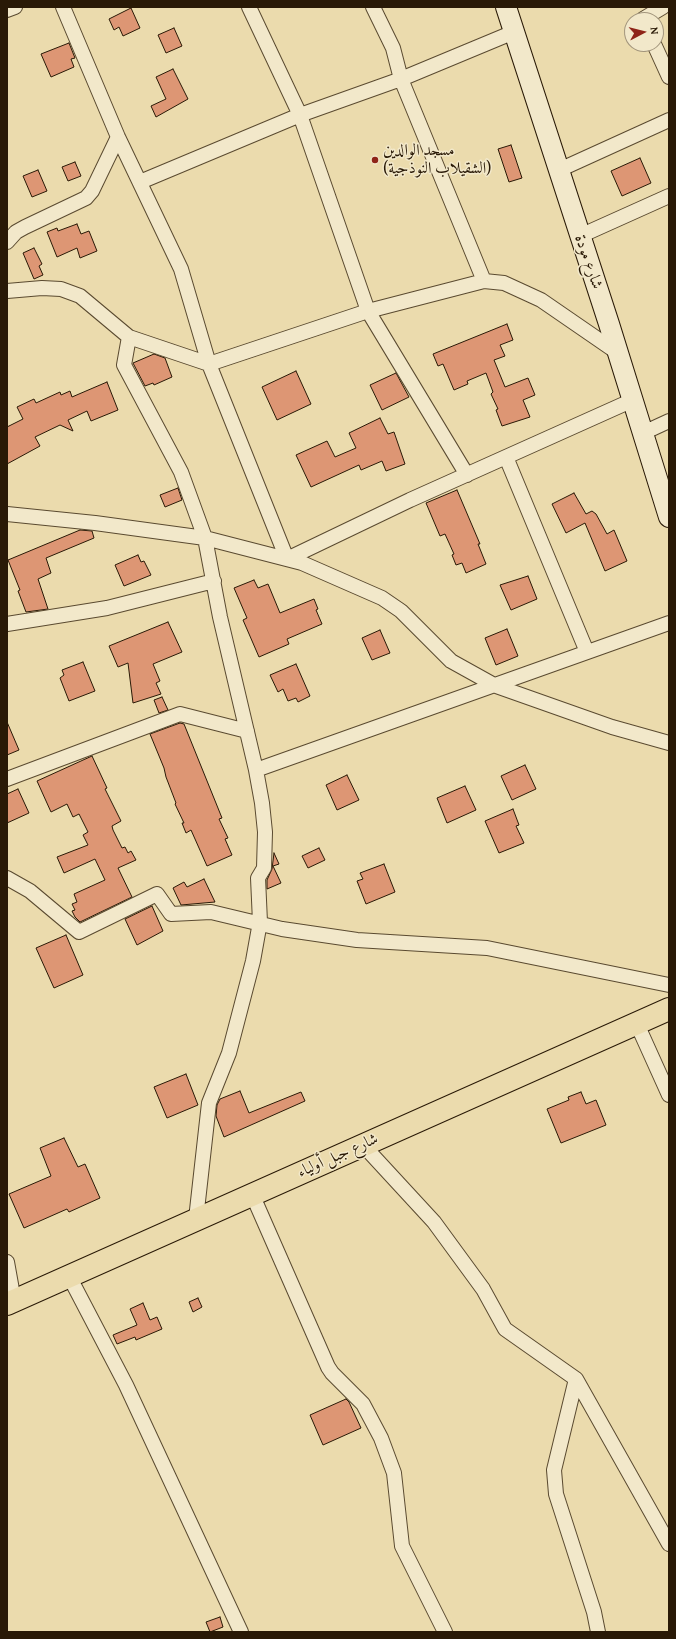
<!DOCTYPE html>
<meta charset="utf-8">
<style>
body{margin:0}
#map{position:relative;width:676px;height:1639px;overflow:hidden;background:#ebdbad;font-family:"Gentium Book Plus",serif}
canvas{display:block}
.frame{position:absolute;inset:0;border:8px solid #291906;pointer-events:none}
.north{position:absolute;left:624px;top:12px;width:40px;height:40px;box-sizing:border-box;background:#f2e8ca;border:1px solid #a2957c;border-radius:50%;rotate:83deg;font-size:11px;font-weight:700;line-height:16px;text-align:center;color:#291906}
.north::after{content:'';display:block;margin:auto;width:14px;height:18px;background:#8f2418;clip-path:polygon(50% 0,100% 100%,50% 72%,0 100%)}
</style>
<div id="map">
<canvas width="676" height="1639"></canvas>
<div class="frame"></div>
<div class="north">N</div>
</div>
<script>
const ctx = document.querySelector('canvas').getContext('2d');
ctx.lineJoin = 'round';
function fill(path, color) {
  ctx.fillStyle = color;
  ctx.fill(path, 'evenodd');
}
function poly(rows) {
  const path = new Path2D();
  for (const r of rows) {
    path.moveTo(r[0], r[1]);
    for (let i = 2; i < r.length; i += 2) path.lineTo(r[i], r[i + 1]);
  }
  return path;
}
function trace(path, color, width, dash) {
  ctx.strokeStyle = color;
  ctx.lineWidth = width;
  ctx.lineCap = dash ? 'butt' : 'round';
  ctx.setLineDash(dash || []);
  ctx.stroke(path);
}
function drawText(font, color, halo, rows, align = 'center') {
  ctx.font = font + ' "Gentium Book Plus",Amiri,serif';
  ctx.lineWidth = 3;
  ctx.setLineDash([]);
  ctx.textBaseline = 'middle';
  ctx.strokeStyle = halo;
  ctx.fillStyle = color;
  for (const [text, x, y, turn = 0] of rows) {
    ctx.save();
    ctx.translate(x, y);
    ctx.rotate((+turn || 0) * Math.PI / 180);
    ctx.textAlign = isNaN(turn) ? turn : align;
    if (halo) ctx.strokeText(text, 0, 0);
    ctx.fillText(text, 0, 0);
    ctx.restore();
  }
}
const building = poly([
 [131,8,140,28,123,36,119,27,114,30,109,19,131,8],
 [174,28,182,46,166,53,158,35,174,28],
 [69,43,75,58,71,59,74,67,51,77,41,54,69,43],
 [173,69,188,99,156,117,151,106,166,99,156,77,173,69],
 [511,145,522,178,509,182,498,149,511,145],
 [640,158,651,183,622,196,611,171,640,158],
 [75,162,81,176,68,181,62,167,75,162],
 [38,170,47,191,32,197,23,176,38,170],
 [77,224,81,234,89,231,97,251,80,258,77,248,57,257,47,232,57,228,58,231,77,224],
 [34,248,42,264,39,266,43,275,34,279,23,253,34,248],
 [507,324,513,340,500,345,505,356,494,360,505,387,528,378,535,395,523,400,530,417,502,426,496,410,498,409,491,394,493,392,486,373,467,381,468,384,454,390,443,364,438,366,433,354,507,324],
 [154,354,165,358,172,377,154,385,153,383,145,386,133,363,154,354],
 [296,371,311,404,277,420,262,387,296,371],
 [396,373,409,397,382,410,370,385,396,373],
 [107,382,118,410,91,421,87,411,68,420,73,431,60,425,35,437,40,446,7,464,7,427,23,419,17,407,34,399,36,403,60,392,61,395,70,391,72,397,107,382],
 [380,418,388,434,394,432,405,464,386,471,382,461,361,470,359,465,311,487,296,455,327,441,335,457,356,448,349,433,380,418],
 [178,488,182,500,165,507,160,495,178,488],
 [457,490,480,544,478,544,486,564,466,573,462,563,456,565,452,555,454,554,445,534,440,536,426,503,457,490],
 [574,493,586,514,592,511,596,514,607,534,614,530,627,561,605,571,585,523,566,533,552,504,574,493],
 [80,530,92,531,94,538,46,558,51,573,38,579,48,609,26,612,18,591,20,590,8,560,80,530],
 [138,555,141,562,144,561,151,575,124,586,115,565,138,555],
 [528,576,537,599,511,610,500,585,528,576],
 [254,580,258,588,268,584,280,613,314,599,318,609,316,610,322,624,287,639,289,644,259,657,243,620,247,618,234,588,254,580],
 [168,622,182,652,153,664,160,681,156,683,161,694,133,703,128,663,118,667,109,646,168,622],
 [507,629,518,656,496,665,485,638,507,629],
 [380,630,390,653,372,660,362,638,380,630],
 [83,662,95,691,69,701,60,678,64,675,62,670,83,662],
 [296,664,310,696,298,702,296,698,288,701,283,689,278,692,270,675,296,664],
 [162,697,168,710,159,713,154,700,162,697],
 [7,722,19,750,7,755,7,722],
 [180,723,184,724,222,818,219,819,228,838,225,839,232,855,207,866,191,830,186,833,182,823,184,823,175,804,176,803,166,777,164,768,150,734,180,723],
 [92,756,107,788,105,789,121,821,112,826,113,830,122,848,125,847,128,853,131,851,136,860,118,868,132,897,80,922,75,917,72,911,75,910,72,904,77,902,74,894,105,880,95,859,64,873,57,857,88,845,83,835,88,832,79,814,73,817,67,804,51,812,37,781,92,756],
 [525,765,536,789,512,800,501,776,525,765],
 [347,775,359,800,337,810,326,785,347,775],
 [465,786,476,810,447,823,437,798,465,786],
 [18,789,29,813,7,823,7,794,18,789],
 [513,809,519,825,516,826,524,843,499,853,485,821,513,809],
 [319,848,325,860,308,868,302,856,319,848],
 [274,853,279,864,273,866,281,883,267,889,267,880,272,869,274,853],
 [384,864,395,892,366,904,357,881,363,879,360,873,384,864],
 [204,879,215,902,181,905,173,888,184,882,187,887,204,879],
 [152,906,163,931,137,945,125,919,152,906],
 [66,935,83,975,54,988,36,948,66,935],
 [186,1074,198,1105,167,1118,154,1087,186,1074],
 [240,1091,249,1113,301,1092,305,1101,224,1137,216,1116,217,1105,220,1099,240,1091],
 [581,1092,586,1104,596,1100,606,1125,561,1143,547,1109,569,1100,568,1097,581,1092],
 [64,1138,78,1167,85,1164,100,1198,69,1212,67,1209,24,1228,9,1194,51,1176,40,1148,64,1138],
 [198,1298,202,1307,193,1312,189,1302,198,1298],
 [143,1303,150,1320,157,1317,162,1329,136,1340,135,1337,117,1344,113,1335,137,1325,130,1309,143,1303],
 [346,1399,349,1402,361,1428,323,1445,310,1415,346,1399],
 [220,1617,223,1627,210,1632,206,1622,220,1617]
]);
fill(building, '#dd9674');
trace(building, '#291906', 1);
const street = poly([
 [63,7,118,137,181,269,209,364,287,559,410,500,633,400],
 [249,7,300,115,368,311,467,475],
 [373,7,393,48,401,79,484,281],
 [7,10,15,7],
 [643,19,663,7],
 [654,44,669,77],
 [559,170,669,120],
 [140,182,300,115,401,79,514,32],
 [580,236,669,196],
 [7,242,16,232,25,227,86,198,92,191,118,137],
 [7,291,42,288,61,289,80,296,129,337,209,364,368,311,484,281,504,283,541,300,618,353],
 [129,337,124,365,181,472,205,538,220,617,256,770,262,803,265,832,264,868,258,878,260,922,253,961,229,1053,209,1103,196,1219],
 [643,433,669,421],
 [506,457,587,652],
 [7,514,95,523,205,538,302,563,382,598,401,611,451,661,496,686,612,727,669,743],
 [7,624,107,608,214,581],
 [256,770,669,623],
 [7,779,180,714,247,731],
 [7,878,30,891,79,932,157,894,171,914,211,912,282,929,357,940,487,948,669,985],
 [637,1024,669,1095],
 [363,1145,434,1222,483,1289,505,1329,576,1379,669,1544],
 [252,1194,328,1367,332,1373,363,1404,381,1438,394,1473,402,1546,445,1632],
 [7,1262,14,1301],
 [69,1276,126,1385,241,1632],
 [576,1379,554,1470,556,1494,594,1612,598,1632]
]);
const secondary = poly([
 [506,7,609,324,669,517]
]);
const highway = poly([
 [7,1304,669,1009]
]);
trace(street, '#5a4a30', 16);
trace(secondary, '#291906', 22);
trace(highway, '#291906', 24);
trace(street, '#f2e8ca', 14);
trace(secondary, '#f2e8ca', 20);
trace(highway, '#ebdbad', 22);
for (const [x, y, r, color] of [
 [375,160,4,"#8f2418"]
]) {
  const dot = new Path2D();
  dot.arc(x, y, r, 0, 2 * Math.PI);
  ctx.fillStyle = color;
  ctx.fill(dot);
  trace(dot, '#f2e8ca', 1.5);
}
drawText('16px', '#291906', '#f2e8ca', [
 ["مسجد الوالدين",383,151],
 ["(الشقيلاب النوذجية)",383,169]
], 'left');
drawText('16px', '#291906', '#f2e8ca', [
 ["شارع مودة",588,262,71],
 ["شارع جبل أولياء",338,1156,-24]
]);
</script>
